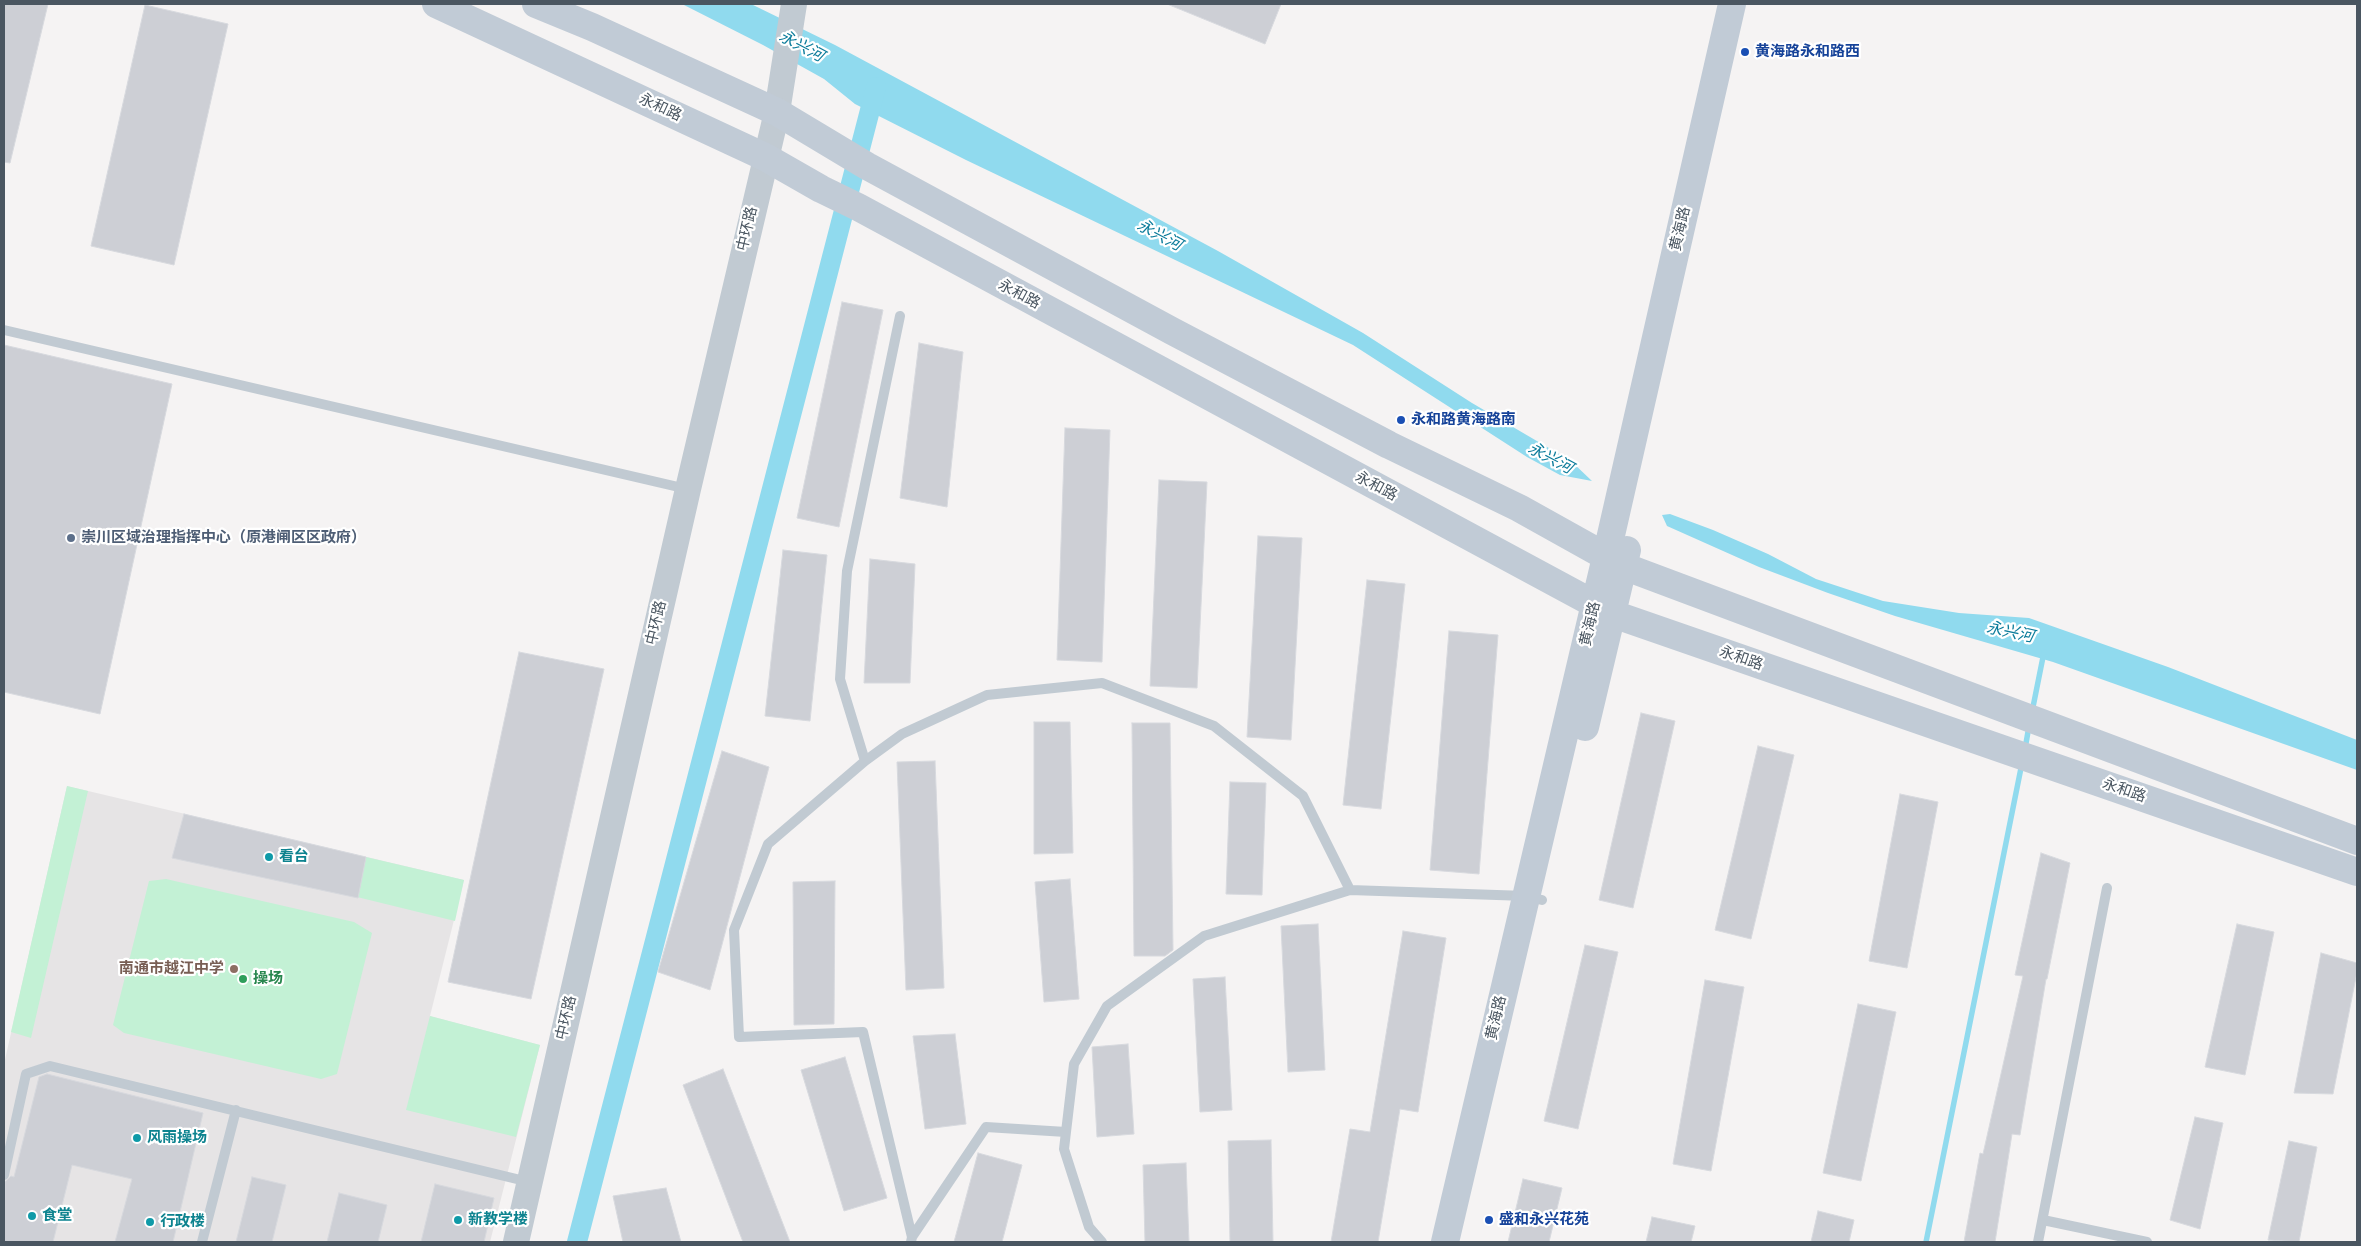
<!DOCTYPE html>
<meta charset="utf-8">
<style>
body{margin:0}
#map{position:relative;width:2361px;height:1246px;overflow:hidden;background:#f5f3f3;font-family:"Sofia Sans Condensed",sans-serif}
canvas{display:block}
.frame{position:absolute;inset:0;border:5px solid #4a5661;pointer-events:none}
</style>
<div id="map">
<canvas width="2361" height="1246"></canvas>
<div class="frame"></div>
</div>
<script>
const ctx = document.querySelector('canvas').getContext('2d');
ctx.lineJoin = 'round';
function fill(path, color) {
  ctx.fillStyle = color;
  ctx.fill(path, 'evenodd');
}
function poly(rows) {
  const path = new Path2D();
  for (const r of rows) {
    path.moveTo(r[0], r[1]);
    for (let i = 2; i < r.length; i += 2) path.lineTo(r[i], r[i + 1]);
  }
  return path;
}
function trace(path, color, width, dash) {
  ctx.strokeStyle = color;
  ctx.lineWidth = width;
  ctx.lineCap = dash ? 'butt' : 'round';
  ctx.setLineDash(dash || []);
  ctx.stroke(path);
}
function drawText(font, color, halo, rows, align = 'center') {
  ctx.font = font + ' "Sofia Sans Condensed","Noto Sans SC",sans-serif';
  ctx.lineWidth = 4.5;
  ctx.setLineDash([]);
  ctx.textBaseline = 'middle';
  ctx.strokeStyle = halo;
  ctx.fillStyle = color;
  for (const [text, x, y, turn = 0] of rows) {
    ctx.save();
    ctx.translate(x, y);
    ctx.rotate((+turn || 0) * Math.PI / 180);
    ctx.textAlign = isNaN(turn) ? turn : align;
    if (halo) ctx.strokeText(text, 0, 0);
    ctx.fillText(text, 0, 0);
    ctx.restore();
  }
}
fill(poly([
 [67,786,464,880,430,1016,540,1045,490,1242,4,1242,4,1064]
]), '#e6e4e5');
fill(poly([
 [67,786,88,791,31,1038,11,1032],
 [366,857,464,880,455,921,357,897],
 [166,879,354,922,372,933,337,1074,321,1079,124,1033,113,1025,149,881],
 [430,1016,540,1045,516,1137,406,1110]
]), '#c3f1d5');
fill(poly([
 [682,4,751,4,835,45,1218,251,1363,333,1472,403,1571,461,1592,481,1560,475,1527,457,1353,345,966,160,855,104,824,79,763,45],
 [1670,514,1713,530,1768,554,1816,579,1883,601,1959,613,2029,618,2168,667,2357,740,2357,770,2053,662,1895,616,1828,593,1759,567,1667,526,1662,515]
]), '#90daee');
trace(poly([
 [2032,712,2044,652],
 [2025,749,2029,726],
 [1926,1242,2022,763]
]), '#90daee', 5.5);
trace(poly([
 [577,1242,876,87]
]), '#90daee', 20);
const building = poly([
 [4,4,48,4,10,163,4,162,4,4],
 [1167,4,1281,4,1265,44,1167,4],
 [145,5,228,24,174,265,91,246,145,5],
 [842,302,883,310,839,527,797,518,842,302],
 [919,343,963,352,947,507,900,498,919,343],
 [4,345,172,384,100,714,4,692,4,345],
 [1065,428,1110,430,1102,662,1057,660,1065,428],
 [1159,480,1207,482,1197,688,1150,686,1159,480],
 [1258,536,1302,538,1291,740,1247,737,1258,536],
 [783,550,827,555,810,721,765,716,783,550],
 [870,559,915,564,910,683,864,683,870,559],
 [1367,580,1405,584,1381,809,1343,805,1367,580],
 [1449,631,1498,635,1479,874,1430,870,1449,631],
 [519,652,604,669,531,999,448,982,519,652],
 [1641,713,1675,721,1633,908,1599,900,1641,713],
 [1034,722,1070,722,1073,853,1034,854,1034,722],
 [1132,723,1170,723,1173,950,1165,956,1134,956,1132,723],
 [1758,746,1794,755,1751,939,1715,930,1758,746],
 [722,751,769,767,710,990,658,972,722,751],
 [935,761,944,988,906,990,897,762,935,761],
 [1230,782,1266,783,1262,895,1226,894,1230,782],
 [1900,794,1938,802,1907,968,1869,961,1900,794],
 [184,814,366,857,358,898,172,858,184,814],
 [2041,853,2070,863,2047,979,2046,979,2020,1135,2012,1134,1995,1242,1964,1242,1980,1153,1983,1154,2023,976,2015,975,2041,853],
 [1070,879,1079,999,1044,1002,1035,882,1070,879],
 [835,881,834,1024,794,1025,793,882,835,881],
 [1318,924,1325,1070,1288,1072,1281,926,1318,924],
 [2237,924,2274,932,2245,1075,2205,1067,2237,924],
 [1403,931,1446,938,1418,1112,1400,1109,1378,1242,1331,1242,1350,1129,1370,1132,1403,931],
 [1585,945,1618,952,1578,1129,1544,1121,1585,945],
 [2321,953,2357,963,2357,972,2333,1094,2294,1093,2321,953],
 [1225,977,1232,1110,1200,1112,1193,979,1225,977],
 [1705,980,1744,987,1711,1171,1673,1164,1705,980],
 [1858,1004,1896,1012,1861,1181,1823,1173,1858,1004],
 [955,1034,966,1124,925,1129,913,1036,955,1034],
 [1128,1044,1134,1134,1097,1137,1092,1047,1128,1044],
 [845,1057,887,1198,844,1211,801,1070,845,1057],
 [723,1069,790,1242,743,1242,683,1085,723,1069],
 [47,1074,203,1113,173,1242,115,1242,132,1179,72,1165,53,1242,4,1242,5,1182,11,1176,14,1177,39,1077,47,1074],
 [2195,1117,2223,1123,2200,1229,2170,1220,2195,1117],
 [1271,1140,1273,1242,1230,1242,1228,1141,1271,1140],
 [2289,1141,2317,1147,2299,1242,2268,1240,2289,1141],
 [978,1153,1022,1165,1002,1242,954,1242,978,1153],
 [1186,1163,1189,1242,1145,1242,1143,1165,1186,1163],
 [252,1177,286,1185,272,1242,236,1242,252,1177],
 [1523,1179,1562,1188,1549,1242,1508,1242,1523,1179],
 [435,1184,494,1198,484,1242,421,1242,435,1184],
 [666,1188,681,1242,623,1242,613,1196,666,1188],
 [339,1193,387,1205,378,1242,327,1242,339,1193],
 [1818,1211,1854,1220,1849,1242,1811,1242,1818,1211],
 [1652,1217,1695,1226,1691,1242,1646,1242,1652,1217]
]);
fill(building, '#cdcfd5');
trace(building, '#d7d9de', 1);
trace(poly([
 [4,330,687,489],
 [865,761,840,679,847,571,900,316],
 [4,1175,26,1074,50,1066,529,1182],
 [2043,1220,2147,1242],
 [912,1237,986,1127,1066,1132],
 [202,1242,236,1110],
 [911,1242,912,1237,863,1032,739,1037,734,930,768,844,865,761,902,734,987,695,1102,683,1214,726,1303,796,1350,890],
 [1102,1242,1089,1227,1064,1149,1074,1064,1107,1006,1204,936,1350,890,1526,896,1542,900],
 [2038,1242,2107,888]
]), '#c1cad2', 10);
trace(poly([
 [516,1242,688,489,777,112,794,4]
]), '#c1cad2', 26);
trace(poly([
 [436,4,765,157,821,189,858,207,1613,614,2357,872],
 [536,4,592,27,777,112,867,166,1172,331,1389,445,1519,508,1623,566,2357,841],
 [1585,727,1627,550],
 [1445,1242,1606,557,1732,4]
]), '#c1cbd6', 28);
for (const [x, y, r, color] of [
 [1745,52,5,"#1a4fb4"],
 [1401,420,5,"#1a4fb4"],
 [71,538,5,"#5c6f8a"],
 [269,857,5,"#0f9aa8"],
 [234,969,5,"#8d6e63"],
 [243,979,5,"#2e9e5b"],
 [137,1138,5,"#0f9aa8"],
 [32,1216,5,"#0f9aa8"],
 [458,1220,5,"#0f9aa8"],
 [1489,1220,5,"#1a4fb4"],
 [150,1222,5,"#0f9aa8"]
]) {
  const dot = new Path2D();
  dot.arc(x, y, r, 0, 2 * Math.PI);
  ctx.fillStyle = color;
  ctx.fill(dot);
  trace(dot, '#fff', 2);
}
drawText('bold 15px', '#164399', '#fff', [
 ["黄海路永和路西",1755,52],
 ["永和路黄海路南",1411,420],
 ["盛和永兴花苑",1499,1220]
], 'left');
drawText('15px', '#4a5661', '#fff', [
 ["永和路",660,108,25],
 ["中环路",748,229,-77],
 ["黄海路",1681,229,-77],
 ["永和路",1019,295,28],
 ["永和路",1376,487,28],
 ["中环路",657,623,-77],
 ["黄海路",1591,624,-77],
 ["永和路",1741,659,19],
 ["永和路",2124,791,19],
 ["中环路",567,1018,-77],
 ["黄海路",1497,1018,-77]
]);
drawText('bold 15px', '#4e5e75', '#fff', [
 ["崇川区域治理指挥中心（原港闸区区政府）",81,538]
], 'left');
drawText('bold 15px', '#0d838f', '#fff', [
 ["看台",279,857],
 ["风雨操场",147,1138],
 ["食堂",42,1216],
 ["新教学楼",468,1220],
 ["行政楼",160,1222]
], 'left');
drawText('bold 15px', '#785e54', '#fff', [
 ["南通市越江中学",224,969]
], 'right');
drawText('bold 15px', '#27864d', '#fff', [
 ["操场",253,979]
], 'left');
drawText('italic 16px', '#0c7c9b', '#fff', [
 ["永兴河",801,47,28],
 ["永兴河",1159,236,28],
 ["永兴河",1550,459,28],
 ["永兴河",2010,633,12]
]);
</script>
